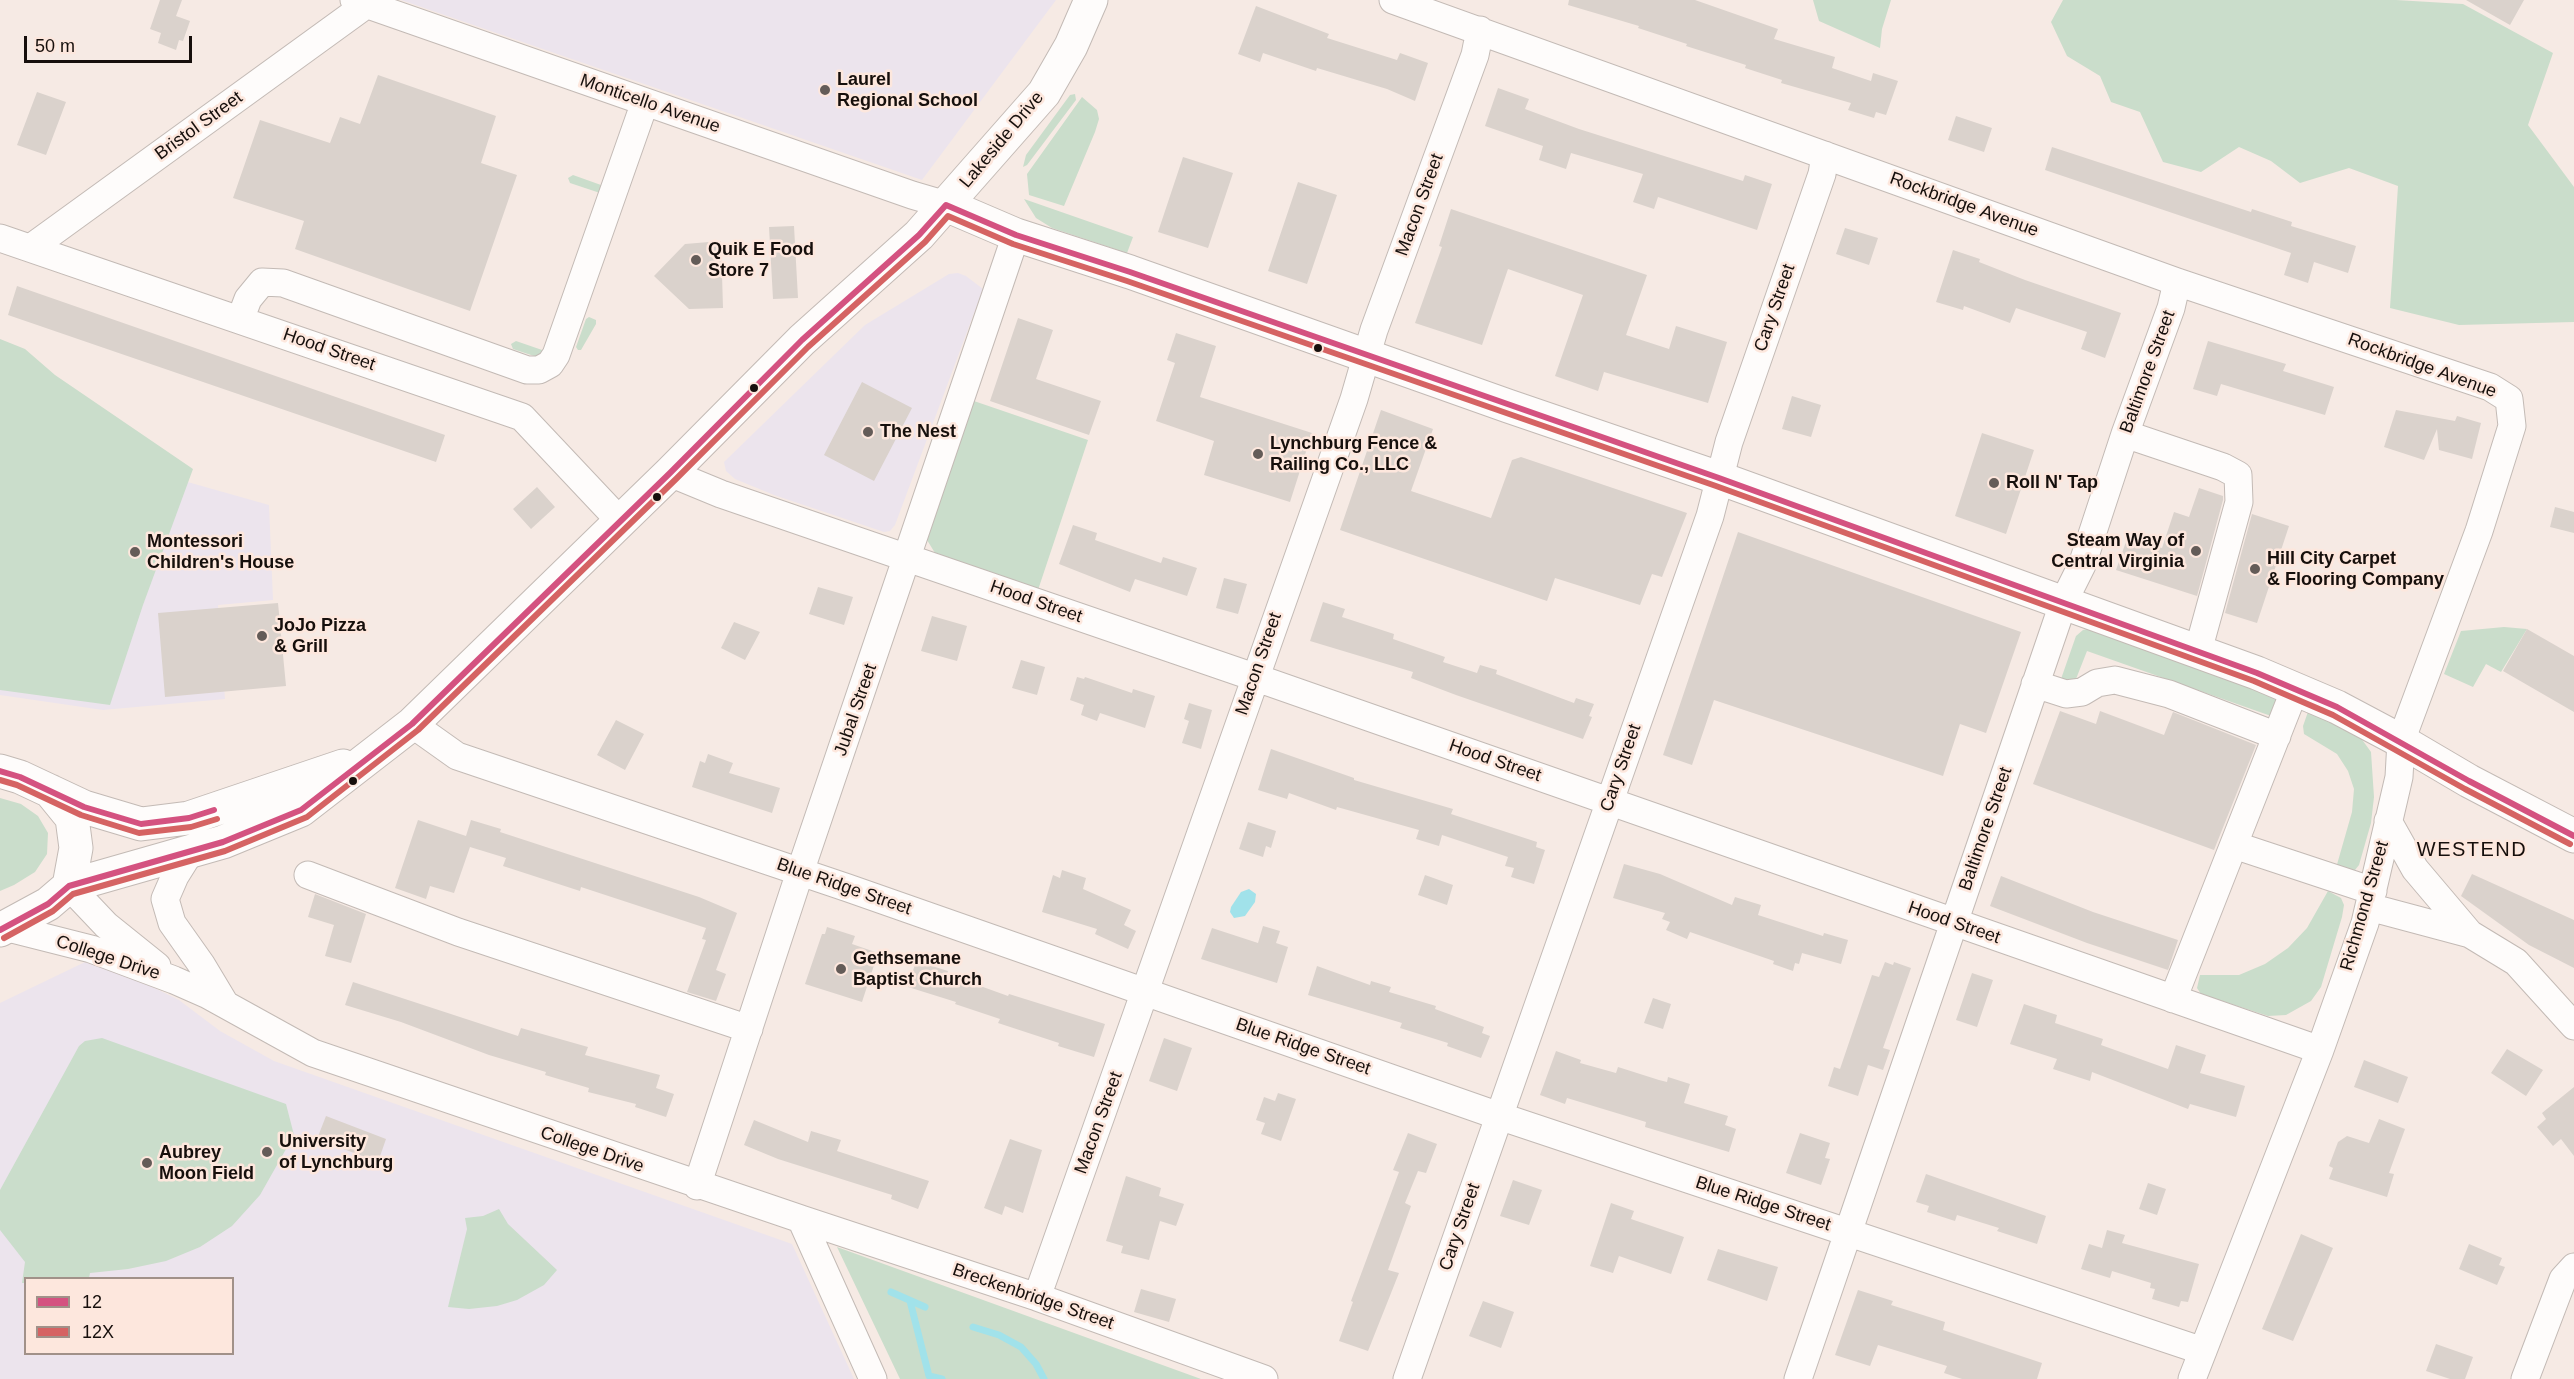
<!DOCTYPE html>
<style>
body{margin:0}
#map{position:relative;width:2574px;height:1379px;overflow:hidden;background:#f6eae4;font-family:Helvetica,sans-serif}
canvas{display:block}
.legend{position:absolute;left:24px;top:1277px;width:210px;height:78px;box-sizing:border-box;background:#fde7dd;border:2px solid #a19189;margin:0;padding:8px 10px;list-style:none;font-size:18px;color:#160f0c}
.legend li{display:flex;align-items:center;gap:12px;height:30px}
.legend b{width:30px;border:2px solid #a19189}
.scale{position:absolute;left:24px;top:36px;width:168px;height:27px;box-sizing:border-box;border:3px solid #160f0c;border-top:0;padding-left:8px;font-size:18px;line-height:21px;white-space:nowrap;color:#160f0c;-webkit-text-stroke:4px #fde7dd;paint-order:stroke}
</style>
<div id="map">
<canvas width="2574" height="1379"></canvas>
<ul class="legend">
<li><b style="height:8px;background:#d45280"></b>12</li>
<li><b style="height:8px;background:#d56363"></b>12X</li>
</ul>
<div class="scale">50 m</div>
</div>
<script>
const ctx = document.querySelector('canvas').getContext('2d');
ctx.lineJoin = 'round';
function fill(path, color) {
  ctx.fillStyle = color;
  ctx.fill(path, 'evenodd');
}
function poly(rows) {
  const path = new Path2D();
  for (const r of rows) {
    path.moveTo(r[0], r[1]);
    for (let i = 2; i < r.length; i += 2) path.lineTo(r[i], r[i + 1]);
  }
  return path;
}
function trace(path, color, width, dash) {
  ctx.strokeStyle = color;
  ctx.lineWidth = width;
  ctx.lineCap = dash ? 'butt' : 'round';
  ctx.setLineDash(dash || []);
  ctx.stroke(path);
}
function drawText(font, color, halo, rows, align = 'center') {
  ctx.font = font + ' Helvetica,sans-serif';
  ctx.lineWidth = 5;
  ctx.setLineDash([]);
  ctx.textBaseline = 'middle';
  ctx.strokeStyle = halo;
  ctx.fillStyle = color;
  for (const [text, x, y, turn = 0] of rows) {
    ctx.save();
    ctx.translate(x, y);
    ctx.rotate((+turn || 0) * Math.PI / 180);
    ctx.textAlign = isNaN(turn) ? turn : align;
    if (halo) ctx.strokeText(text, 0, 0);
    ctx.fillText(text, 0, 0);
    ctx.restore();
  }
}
fill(poly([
 [401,0,1056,0,922,180],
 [958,273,966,276,983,289,895,525,890,531,884,532,774,495,735,479,726,471,724,462,865,325,949,274],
 [0,423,177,479,269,505,273,600,218,605,225,699,103,710,0,695],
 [85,962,136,979,179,1000,220,1031,274,1061,792,1244,854,1379,0,1379,0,1003],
 [26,1278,232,1278,232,1354,26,1354]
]), '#ece4ed');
fill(poly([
 [1813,0,1891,0,1882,29,1880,48,1819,21],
 [2063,0,2396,0,2463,4,2553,53,2528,125,2574,187,2574,322,2459,325,2390,308,2398,186,2349,168,2300,183,2271,161,2239,147,2201,172,2163,162,2140,112,2111,102,2100,76,2067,56,2051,22],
 [1075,94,1076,100,1027,165,1023,167,1026,155,1070,95],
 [1082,97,1097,110,1099,119,1095,132,1064,206,1029,195,1027,174],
 [573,175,601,185,603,187,600,193,570,183,568,178],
 [1024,199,1133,237,1127,253,1052,228,1036,218],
 [589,317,596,320,596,324,581,350,578,350,576,347,586,319],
 [0,339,25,349,55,375,193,469,143,605,110,705,0,690],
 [516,341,545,351,543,359,513,349,511,344],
 [971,400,1088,440,1038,590,935,553,927,540,928,528],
 [2504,627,2527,629,2501,672,2486,664,2473,687,2444,674,2461,631],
 [2092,628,2282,694,2271,716,2087,651,2076,679,2068,681,2061,679,2076,636,2083,630],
 [2309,709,2358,734,2371,752,2374,797,2371,823,2359,865,2355,870,2336,868,2352,812,2354,789,2348,771,2337,754,2304,734,2303,726],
 [0,798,21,804,38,816,48,833,47,854,35,872,14,885,0,891],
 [2328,891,2341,898,2344,905,2342,917,2321,987,2311,1001,2286,1015,2268,1016,2201,994,2197,988,2200,975,2239,975,2265,964,2288,948,2307,928],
 [102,1038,286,1104,294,1135,260,1195,232,1226,200,1247,166,1261,128,1269,90,1273,89,1278,26,1278,25,1283,22,1283,25,1262,0,1230,0,1190,79,1046,85,1041],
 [499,1209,508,1224,557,1270,544,1285,517,1300,497,1306,469,1309,448,1307,467,1229,465,1218,483,1216],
 [837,1247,1201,1379,900,1379]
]), '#caddcb');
fill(poly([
 [1249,889,1256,894,1255,902,1245,916,1234,918,1230,912,1231,907,1241,892]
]), '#a1e2ea');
trace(poly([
 [891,1292,925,1307],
 [910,1301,929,1376,942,1379],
 [973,1327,999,1335,1021,1347,1036,1364,1044,1379]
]), '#a1e2ea', 7);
fill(poly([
 [160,0,182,0,176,16,190,21,183,41,179,40,176,50,158,43,161,33,150,29],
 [1569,0,1695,0,1778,29,1774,39,1835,57,1832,68,1871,81,1873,73,1898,81,1886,115,1876,112,1874,118,1848,110,1851,103,1781,83,1782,80,1745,68,1746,65,1686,46,1687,44,1638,28,1639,26,1568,5],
 [2466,0,2524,0,2510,25],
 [1256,6,1329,34,1327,38,1397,60,1400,53,1428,63,1415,101,1387,89,1317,68,1316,71,1263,53,1260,62,1238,54],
 [378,75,496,116,481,163,517,175,470,311,295,249,304,221,233,198,260,120,330,143,340,117,360,124],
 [1498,88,1529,99,1525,109,1579,129,1743,181,1745,175,1772,184,1757,230,1658,197,1654,209,1633,202,1643,174,1571,153,1566,169,1539,160,1543,146,1485,126],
 [37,92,66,102,46,155,17,145],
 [1956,116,1992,128,1984,152,1948,140],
 [2052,147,2251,212,2252,209,2292,222,2291,226,2356,246,2348,273,2314,262,2308,283,2284,275,2291,253,2045,170],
 [1183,157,1233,173,1208,248,1158,232],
 [1298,182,1337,195,1307,284,1268,271],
 [1451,209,1647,275,1626,335,1669,349,1676,326,1727,342,1708,403,1604,372,1598,391,1555,376,1583,295,1508,269,1482,345,1415,323,1442,247,1439,246],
 [794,226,798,298,773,299,769,227],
 [1845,228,1878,238,1869,265,1836,254],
 [721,241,723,308,689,309,654,276,685,244],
 [1953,250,1980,259,1979,262,2025,280,2121,313,2105,358,2081,349,2087,332,2016,308,2010,323,1964,306,1963,310,1936,302],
 [17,286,445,435,436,462,8,315],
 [1018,318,1053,330,1036,379,1101,401,1089,435,990,401],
 [1176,333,1216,346,1200,397,1312,433,1290,502,1204,475,1214,441,1156,421,1175,363,1167,360],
 [2208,341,2286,364,2283,371,2334,387,2325,415,2221,384,2217,396,2193,389],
 [862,382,912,408,874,481,824,455],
 [1792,396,1821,405,1811,437,1782,429],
 [1381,410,1433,429,1411,491,1491,518,1512,460,1521,457,1687,513,1662,577,1652,574,1640,605,1555,578,1547,601,1340,530],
 [2396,410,2455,421,2457,416,2481,423,2472,459,2439,450,2437,429,2424,460,2384,447],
 [1982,433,2034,450,2006,534,1955,516],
 [537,487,555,507,531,529,513,509],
 [2199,488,2223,496,2223,500,2197,596,2116,570,2128,536,2162,548,2174,512,2189,517],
 [2555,507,2574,512,2574,533,2550,527],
 [2252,514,2289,526,2257,623,2225,613],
 [1073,525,1097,533,1095,540,1161,563,1163,557,1197,568,1187,596,1135,579,1130,592,1059,564],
 [1738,532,2021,632,1986,733,1960,724,1943,776,1714,700,1692,765,1663,755],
 [1224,578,1247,584,1238,614,1216,608],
 [818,587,853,597,844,625,809,614],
 [1323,602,1345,609,1342,617,1394,634,1393,639,1445,657,1443,662,1477,673,1480,665,1497,670,1496,674,1574,703,1576,698,1594,704,1589,716,1592,717,1583,739,1456,695,1411,678,1413,672,1310,641],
 [278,603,286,686,165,697,158,613],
 [932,616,967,626,957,661,921,651],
 [734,622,760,632,745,660,721,648],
 [2527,629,2574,656,2574,712,2503,671],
 [1021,660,1045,667,1037,695,1012,688],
 [1077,677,1084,679,1085,677,1132,693,1133,689,1155,696,1145,728,1100,713,1097,721,1081,715,1084,705,1070,700],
 [1189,703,1212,710,1201,749,1182,743,1189,721,1184,719],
 [2060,711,2096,724,2100,711,2164,735,2173,712,2256,745,2214,850,2033,784],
 [616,720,644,734,625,770,597,755],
 [1271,749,1354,778,1354,780,1453,809,1451,814,1537,842,1536,847,1545,850,1534,884,1511,877,1514,868,1505,866,1508,857,1442,835,1439,846,1416,839,1419,830,1337,807,1336,810,1289,793,1287,799,1258,790],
 [708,754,733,763,729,773,780,788,772,813,692,787,700,761,705,763],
 [418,820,466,836,471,820,501,829,500,832,699,897,737,913,716,970,726,974,716,1001,687,992,706,940,702,939,706,928,581,887,580,891,503,866,506,858,470,847,454,893,430,886,426,899,395,888],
 [1248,822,1276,831,1271,848,1266,846,1263,857,1239,849],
 [1624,864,1660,874,1732,905,1735,897,1761,905,1758,915,1823,936,1824,933,1848,940,1841,964,1802,953,1799,964,1795,963,1793,971,1773,964,1774,961,1690,932,1687,939,1666,930,1670,922,1662,919,1665,913,1613,898],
 [1062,870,1086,878,1083,889,1131,910,1124,925,1136,931,1128,949,1095,934,1097,929,1042,912,1053,875,1060,878],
 [2472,874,2574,920,2574,968,2529,945,2461,896],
 [1425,875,1453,885,1447,905,1418,895],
 [2001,876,2093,912,2178,940,2168,970,2087,943,1990,906],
 [315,894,366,914,351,963,325,956,334,925,308,917],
 [1263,926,1280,931,1276,943,1288,947,1277,983,1201,959,1212,928,1258,943],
 [827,927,855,936,852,944,878,953,862,1002,805,984,822,934,825,934],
 [916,961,948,971,947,974,1008,996,1009,994,1105,1024,1094,1057,1058,1046,1059,1043,998,1023,1000,1019,955,1004,956,1002,908,987],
 [1885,962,1893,965,1894,962,1911,968,1883,1048,1890,1050,1883,1070,1868,1065,1858,1096,1828,1086,1834,1067,1840,1069,1872,975,1879,977],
 [1317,966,1370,985,1371,981,1391,987,1389,992,1436,1006,1435,1009,1484,1027,1482,1033,1490,1036,1481,1058,1447,1046,1448,1043,1400,1028,1402,1023,1308,995],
 [1972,973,1993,980,1977,1027,1956,1020],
 [353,982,518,1036,521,1028,588,1047,585,1055,660,1075,656,1088,674,1094,666,1117,635,1107,636,1104,588,1092,589,1088,545,1075,546,1072,489,1055,401,1022,345,1005],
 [1653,998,1671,1004,1663,1029,1644,1023],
 [2024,1004,2057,1015,2055,1023,2103,1039,2101,1045,2168,1069,2176,1045,2206,1055,2200,1073,2245,1086,2236,1117,2190,1104,2188,1109,2092,1072,2090,1081,2053,1069,2057,1059,2010,1044],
 [1164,1038,1192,1048,1177,1091,1149,1081],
 [2507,1049,2543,1070,2526,1096,2491,1073],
 [1556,1051,1581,1060,1580,1063,1616,1073,1618,1067,1659,1080,1667,1082,1668,1077,1690,1084,1684,1103,1728,1116,1725,1125,1736,1129,1729,1152,1645,1127,1646,1122,1567,1098,1565,1104,1540,1095],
 [2364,1060,2408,1077,2398,1103,2354,1087],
 [2574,1087,2574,1156,2561,1139,2553,1146,2537,1127,2546,1119,2542,1113],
 [1278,1093,1296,1099,1281,1141,1261,1134,1265,1123,1256,1120,1264,1097,1275,1101],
 [326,1116,386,1139,378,1162,317,1139],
 [2379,1119,2405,1129,2389,1173,2394,1174,2387,1197,2329,1179,2333,1168,2329,1166,2338,1142,2347,1136,2369,1143],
 [754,1120,808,1142,811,1131,841,1140,837,1151,929,1181,918,1209,891,1199,892,1195,778,1159,744,1145],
 [1408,1133,1437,1144,1426,1173,1418,1171,1405,1203,1411,1206,1388,1270,1399,1273,1368,1351,1339,1341,1353,1302,1351,1301,1399,1172,1393,1170],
 [1800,1133,1830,1143,1825,1158,1830,1159,1821,1185,1786,1173],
 [1010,1139,1042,1150,1023,1213,1005,1206,1002,1215,984,1208],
 [1926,1174,2046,1216,2037,1244,1997,1231,1999,1228,1957,1215,1955,1221,1927,1212,1929,1206,1916,1202],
 [1126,1176,1161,1188,1159,1196,1184,1204,1176,1226,1160,1221,1149,1260,1121,1253,1123,1246,1106,1241],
 [1513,1180,1542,1190,1529,1225,1500,1216],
 [2148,1183,2166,1189,2157,1215,2139,1209],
 [1611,1203,1634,1211,1631,1219,1684,1237,1671,1274,1619,1256,1613,1273,1590,1266],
 [2107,1230,2125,1235,2122,1243,2199,1264,2188,1302,2181,1301,2179,1307,2152,1299,2155,1289,2150,1288,2151,1283,2112,1271,2110,1278,2081,1269,2089,1244,2102,1248],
 [2301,1234,2333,1248,2293,1341,2262,1329],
 [2469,1244,2502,1258,2499,1265,2505,1267,2497,1285,2459,1269],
 [1718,1249,1778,1267,1767,1301,1707,1280],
 [1141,1289,1176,1299,1169,1322,1134,1312],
 [1858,1290,1893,1301,1891,1305,1945,1322,1943,1330,2042,1363,2037,1379,1962,1379,1944,1373,1947,1366,1878,1345,1870,1366,1835,1355],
 [1483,1301,1514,1312,1501,1348,1469,1336],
 [2436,1344,2473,1357,2465,1379,2450,1379,2426,1371]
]), '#dad2cc');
const minor = poly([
 [354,0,912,195,946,205],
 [1393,0,2177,282,2490,387,2509,399,2512,426,2479,531,2401,741,2399,777,2365,923,2320,1050,2192,1379],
 [0,238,522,417,620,521],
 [32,247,367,4],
 [240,320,248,299,262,282,283,283,527,370,539,370,550,364,556,355,645,102],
 [2125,434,2223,467,2238,475,2239,502,2198,651],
 [670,473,721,494,1254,677,2320,1050],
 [2035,684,2066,694,2082,692,2097,683,2115,680,2169,694,2277,736],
 [412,724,457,756,848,888,1499,1116,2203,1351],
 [2388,821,2415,869,2470,934],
 [2234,845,2373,891],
 [190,852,175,876,165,899,172,923,201,964,225,1004],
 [308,875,458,932,749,1029],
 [69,886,106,925,157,966],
 [2369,907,2470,934,2516,962,2574,1026],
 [8,928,91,949,174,980,208,995,313,1053,801,1219,873,1379],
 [2173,999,2295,689],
 [697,1186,800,872,1016,235],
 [801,1219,1037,1297,1264,1379],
 [1037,1297,1354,399,1374,330,1475,55,1480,30],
 [1407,1379,1710,516,1729,442,1822,174,1825,155],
 [1798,1379,2064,601,2082,565,2125,434,2171,308,2177,282],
 [2525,1379,2563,1279,2574,1267]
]);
const major = poly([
 [946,205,1016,235,1130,272,1508,406,1719,478,2257,673,2337,707,2401,741,2469,781,2574,836],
 [0,771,20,777,84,807,141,824,189,818,343,766],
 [69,886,223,842,301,810,412,724,670,473,802,340,919,235,1044,93,1071,46,1091,0],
 [0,930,48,904,69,886,76,848,72,818,50,791]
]);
trace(minor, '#c3bab5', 29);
trace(major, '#c3bab5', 35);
trace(minor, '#fefcfb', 27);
trace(major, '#fefcfb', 33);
trace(poly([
 [0,771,20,777,84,807,141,824,189,818,214,810],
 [0,930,48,904,69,886,223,842,301,810,412,724,670,473,802,340,919,235,946,205,1016,235,1130,272,1719,478,2257,673,2337,707,2469,781,2574,836]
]), '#d45280', 6);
trace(poly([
 [0,780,17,785,81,815,139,833,191,827,217,819],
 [4,938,53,911,73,894,225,851,307,817,418,730,676,479,808,347,925,242,948,216,1013,244,1127,281,1716,486,2254,681,2333,715,2465,789,2570,844]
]), '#d56363', 6);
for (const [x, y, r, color] of [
 [825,90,6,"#645c58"],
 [696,260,6,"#645c58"],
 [1318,348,5,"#160f0c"],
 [754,388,5,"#160f0c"],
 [868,432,6,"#645c58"],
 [1258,454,6,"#645c58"],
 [1994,483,6,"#645c58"],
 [657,497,5,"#160f0c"],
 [2196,551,6,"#645c58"],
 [135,552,6,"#645c58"],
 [2255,569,6,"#645c58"],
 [262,636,6,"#645c58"],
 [353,781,5,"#160f0c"],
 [841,969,6,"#645c58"],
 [267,1152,6,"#645c58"],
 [147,1163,6,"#645c58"]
]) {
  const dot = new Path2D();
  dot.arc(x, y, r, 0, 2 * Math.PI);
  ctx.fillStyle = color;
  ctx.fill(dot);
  trace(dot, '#fde7dd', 2);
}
drawText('bold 18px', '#160f0c', '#fde7dd', [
 ["Laurel",837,80],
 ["Regional School",837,101],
 ["Quik E Food",708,250],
 ["Store 7",708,271],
 ["The Nest",880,432],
 ["Lynchburg Fence &",1270,444],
 ["Railing Co., LLC",1270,465],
 ["Roll N' Tap",2006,483],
 ["Steam Way of",2184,541,"right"],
 ["Central Virginia",2184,562,"right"],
 ["Montessori",147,542],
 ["Children's House",147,563],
 ["Hill City Carpet",2267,559],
 ["& Flooring Company",2267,580],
 ["JoJo Pizza",274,626],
 ["& Grill",274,647],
 ["Gethsemane",853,959],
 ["Baptist Church",853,980],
 ["University",279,1142],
 ["of Lynchburg",279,1163],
 ["Aubrey",159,1153],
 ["Moon Field",159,1174]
], 'left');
drawText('18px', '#160f0c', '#fde7dd', [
 ["Monticello Avenue",650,104,19],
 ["Bristol Street",199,126,-36],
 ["Lakeside Drive",1002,140,-50],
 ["Macon Street",1420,205,-70],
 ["Rockbridge Avenue",1964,205,20],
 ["Cary Street",1775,308,-71],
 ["Hood Street",329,350,19],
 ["Rockbridge Avenue",2422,366,20],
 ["Baltimore Street",2148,372,-70],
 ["Hood Street",1036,602,19],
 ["Macon Street",1259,664,-71],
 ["Jubal Street",856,710,-71],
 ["Hood Street",1495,761,19],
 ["Cary Street",1621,768,-71],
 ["Baltimore Street",1986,829,-71],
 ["Blue Ridge Street",844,887,19],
 ["Richmond Street",2365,906,-74],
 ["Hood Street",1954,923,19],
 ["College Drive",108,958,18],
 ["Blue Ridge Street",1303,1047,19],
 ["Macon Street",1099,1123,-70],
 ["College Drive",592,1150,19],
 ["Blue Ridge Street",1763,1204,18],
 ["Cary Street",1460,1227,-71],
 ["Breckenbridge Street",1033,1297,19]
]);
ctx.letterSpacing = '1.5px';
drawText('20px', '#160f0c', '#fde7dd', [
 ["WESTEND",2472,850]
]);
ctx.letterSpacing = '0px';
</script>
